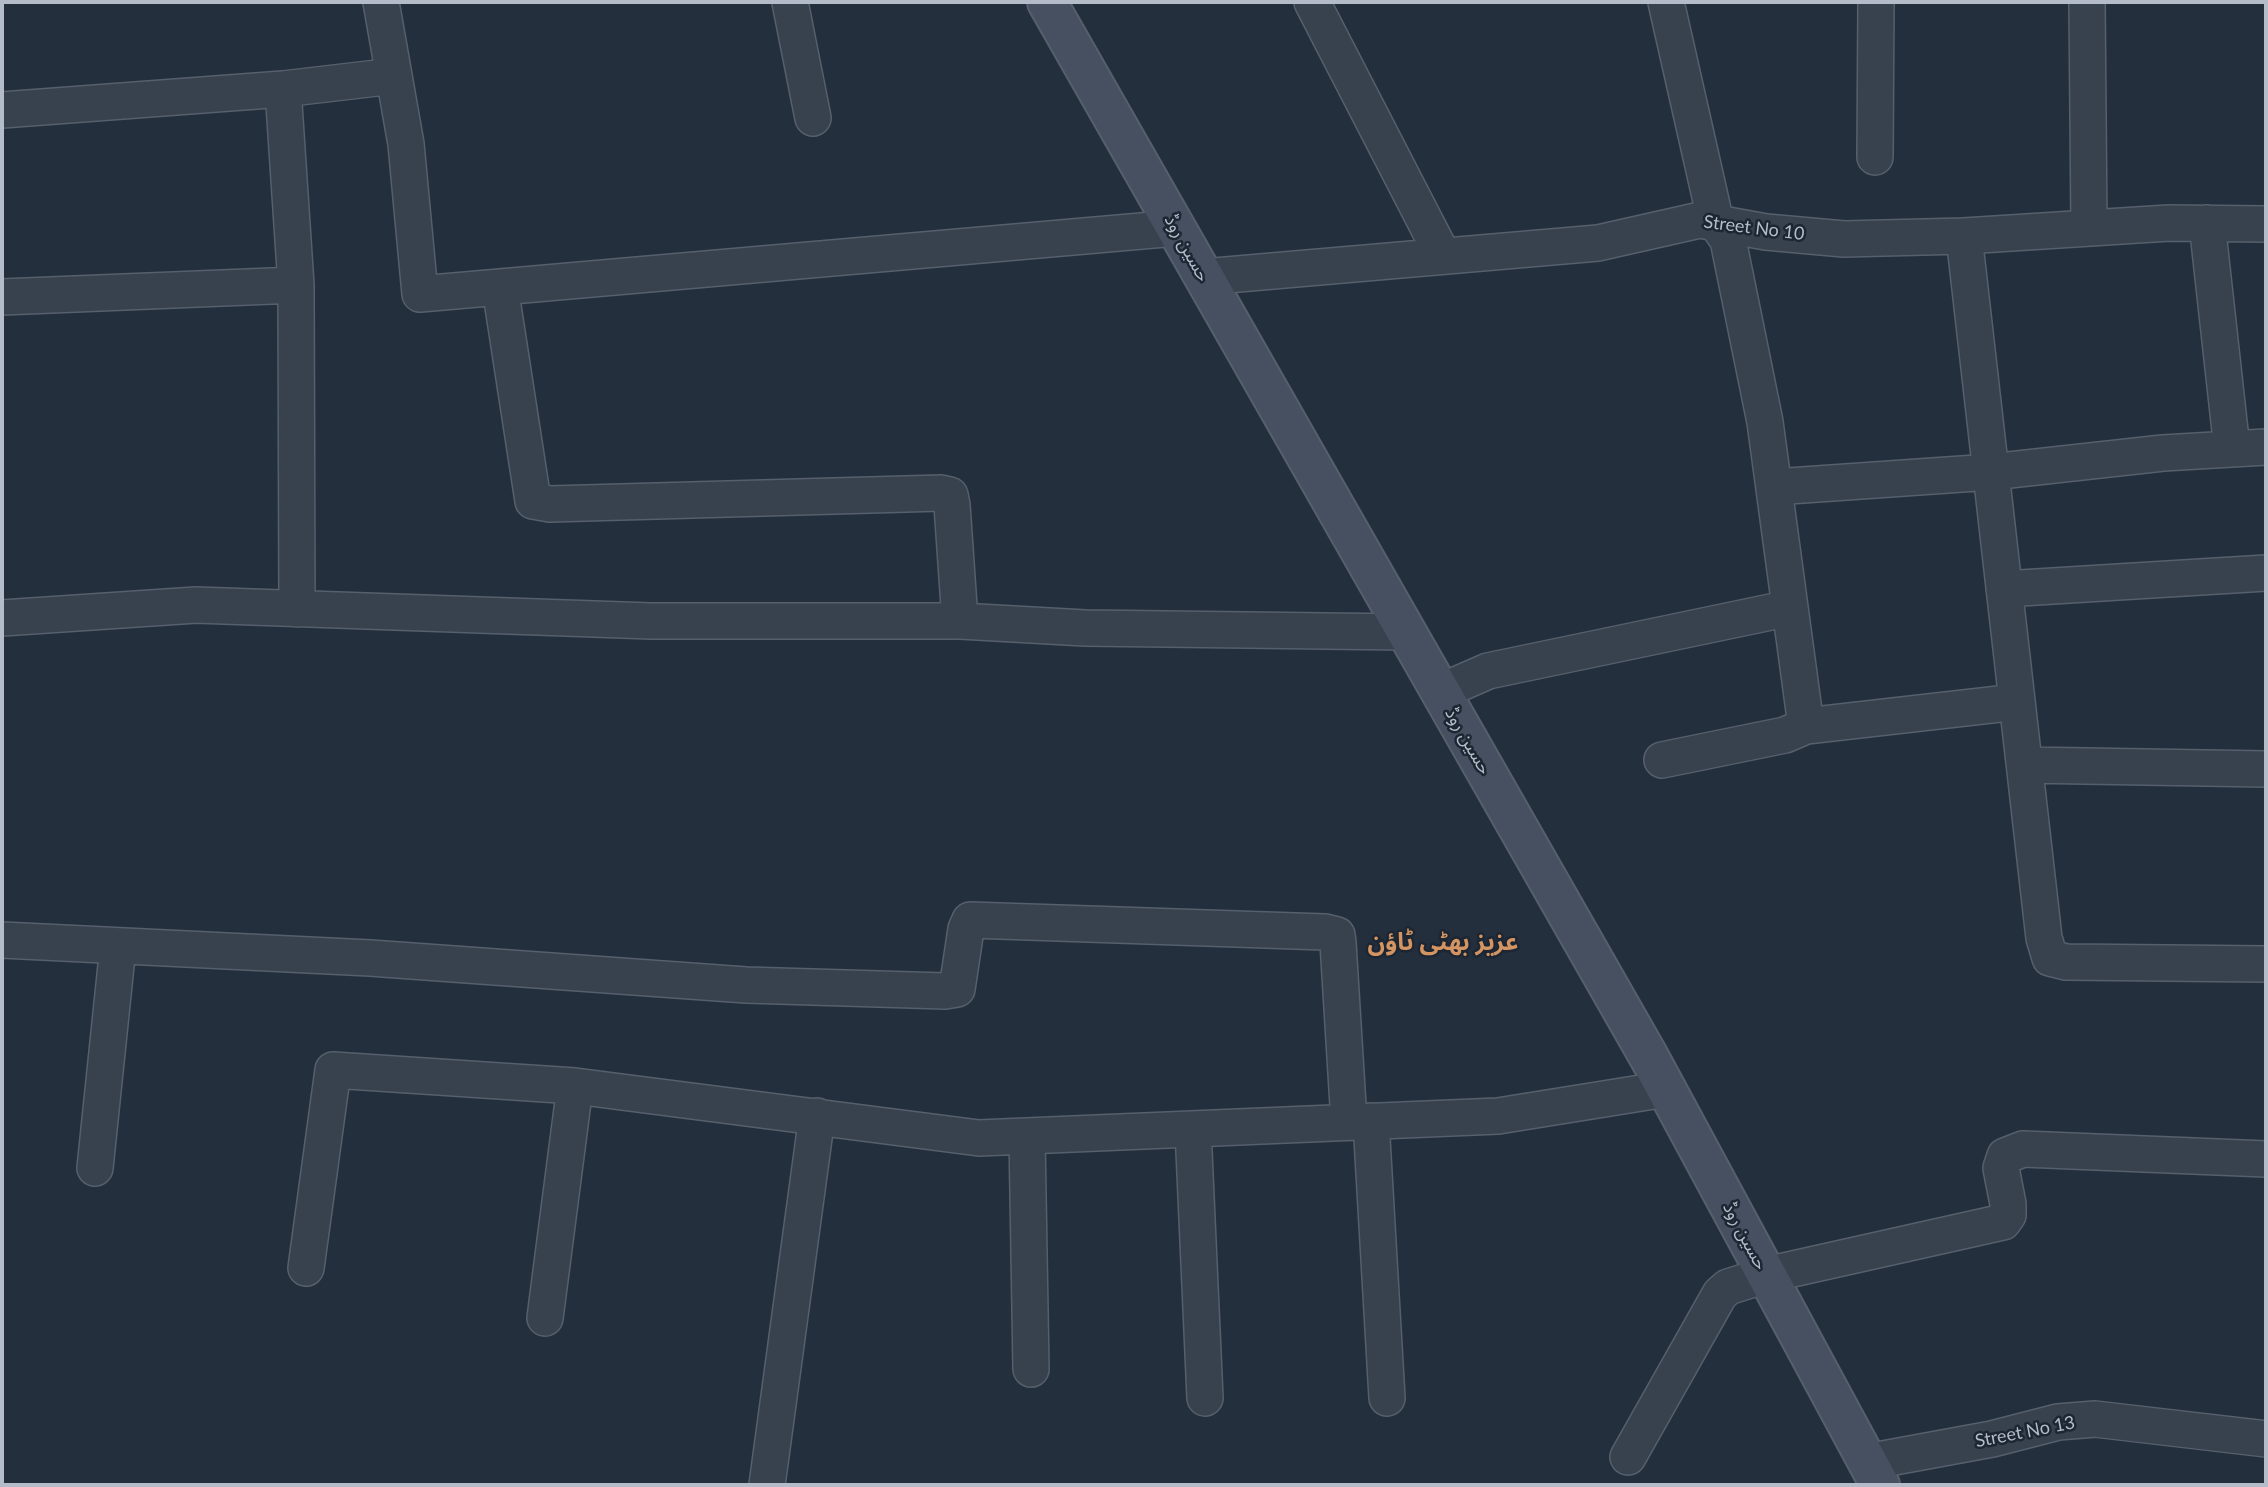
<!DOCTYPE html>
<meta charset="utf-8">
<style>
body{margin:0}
#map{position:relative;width:2268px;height:1487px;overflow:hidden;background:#242f3e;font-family:Lato,sans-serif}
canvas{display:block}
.frame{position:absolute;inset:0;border:4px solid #b4bcc9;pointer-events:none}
</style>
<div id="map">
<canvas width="2268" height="1487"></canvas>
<div class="frame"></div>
</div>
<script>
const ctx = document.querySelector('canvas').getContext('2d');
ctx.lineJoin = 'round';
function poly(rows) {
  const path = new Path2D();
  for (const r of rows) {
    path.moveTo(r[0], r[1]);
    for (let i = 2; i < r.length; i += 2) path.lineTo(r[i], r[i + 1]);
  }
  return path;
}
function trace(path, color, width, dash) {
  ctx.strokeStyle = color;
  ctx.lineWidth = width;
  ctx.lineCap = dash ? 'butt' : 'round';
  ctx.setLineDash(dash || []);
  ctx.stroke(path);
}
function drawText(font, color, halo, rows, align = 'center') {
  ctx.font = font + ' Lato,"Noto Sans Arabic",sans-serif';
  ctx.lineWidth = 5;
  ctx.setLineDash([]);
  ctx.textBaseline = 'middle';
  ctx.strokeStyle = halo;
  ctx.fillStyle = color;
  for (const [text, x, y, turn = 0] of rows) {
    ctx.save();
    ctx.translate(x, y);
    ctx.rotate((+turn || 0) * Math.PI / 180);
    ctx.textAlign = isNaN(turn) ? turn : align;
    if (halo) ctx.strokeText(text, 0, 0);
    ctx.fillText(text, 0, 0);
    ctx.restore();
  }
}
const street = poly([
 [381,2,406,144,420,294,1176,228],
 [790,2,813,118],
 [1312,2,1443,256],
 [1666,2,1716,223,1728,240,1765,422,1806,726,2017,702],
 [2087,2,2089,228],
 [283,89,394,76],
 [2,110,283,89,296,285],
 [1875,157,1876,2],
 [2207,223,2232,449],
 [1964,236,2044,938,2050,958,2066,962,2266,964],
 [1203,277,1598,243,1700,220,1766,232,1844,239,1964,236,2169,223,2266,224],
 [500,287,533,501,550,504,941,493,950,495,952,505,960,621],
 [2,297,296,285,297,609],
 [1774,487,1991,472,2163,453,2266,447],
 [2004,589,2266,573],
 [2,618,196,605,651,621,960,621,1085,628,1406,632],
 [1440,692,1488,671,1790,608],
 [1662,760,1785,735,1806,726],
 [2025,765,2266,769],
 [2,940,370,958,746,985,945,991,957,989,966,929,970,920,1325,932,1337,935,1338,943,1349,1122],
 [1371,1121,1387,1398],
 [1193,1129,1205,1398],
 [1027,1136,1031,1369],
 [95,1168,118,946],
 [306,1268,333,1070,575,1086,979,1138,1498,1116,1666,1089],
 [545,1318,575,1086],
 [1628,1457,1720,1294,1728,1287,1766,1275,2003,1222,2008,1215,2008,1204,2001,1168,2005,1156,2023,1149,2266,1159],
 [1867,1462,1992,1439,2058,1422,2095,1419,2266,1439],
 [767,1485,817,1116]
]);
const secondary = poly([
 [1047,2,1649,1057,1880,1485]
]);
trace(street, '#565f6c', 38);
trace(secondary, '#565f6c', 42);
trace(street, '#38414e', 35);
trace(secondary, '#465061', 38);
drawText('18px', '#b4bcc9', '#1d2633', [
 ["Street No 10",1754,228,7],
 ["حسین روڈ",1187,248,61],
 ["حسین روڈ",1468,741,60],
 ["حسین روڈ",1745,1236,62],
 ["Street No 13",2025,1432,-11]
]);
drawText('bold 24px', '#d59563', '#1d2633', [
 ["عزیز بھٹی ٹاؤن",1443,942]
]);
</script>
